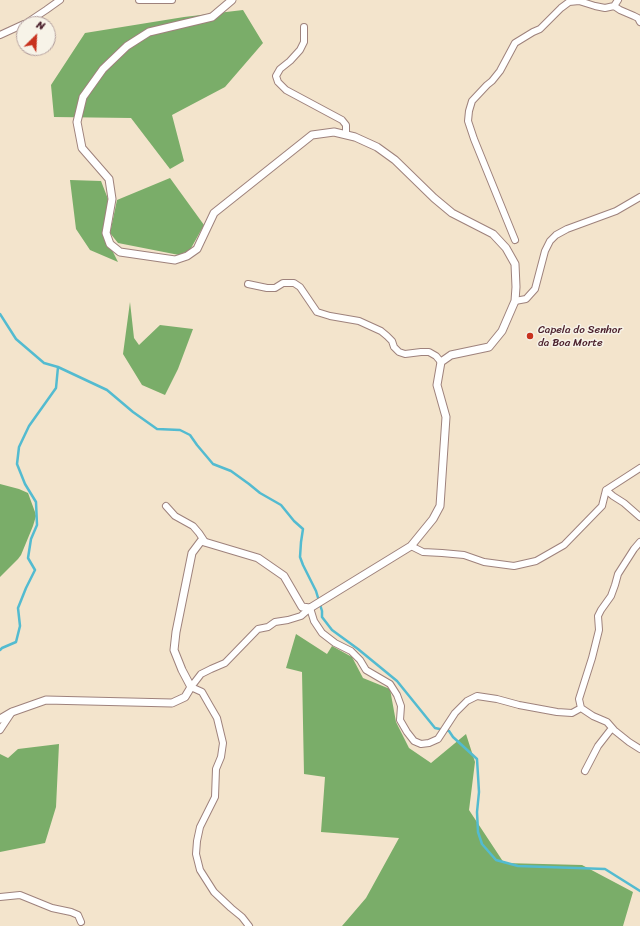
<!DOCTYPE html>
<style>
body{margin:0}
#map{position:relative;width:640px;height:926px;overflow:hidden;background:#f3e4cc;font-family:Sriracha,sans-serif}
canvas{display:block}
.north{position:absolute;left:16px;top:16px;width:40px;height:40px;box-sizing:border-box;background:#f7f3e8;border:1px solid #b29e9c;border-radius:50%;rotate:24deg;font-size:11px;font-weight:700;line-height:16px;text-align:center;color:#4a1f2b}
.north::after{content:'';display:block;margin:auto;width:14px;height:18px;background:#c8321e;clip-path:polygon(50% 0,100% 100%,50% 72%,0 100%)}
</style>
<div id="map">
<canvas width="640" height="926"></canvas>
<div class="north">N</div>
</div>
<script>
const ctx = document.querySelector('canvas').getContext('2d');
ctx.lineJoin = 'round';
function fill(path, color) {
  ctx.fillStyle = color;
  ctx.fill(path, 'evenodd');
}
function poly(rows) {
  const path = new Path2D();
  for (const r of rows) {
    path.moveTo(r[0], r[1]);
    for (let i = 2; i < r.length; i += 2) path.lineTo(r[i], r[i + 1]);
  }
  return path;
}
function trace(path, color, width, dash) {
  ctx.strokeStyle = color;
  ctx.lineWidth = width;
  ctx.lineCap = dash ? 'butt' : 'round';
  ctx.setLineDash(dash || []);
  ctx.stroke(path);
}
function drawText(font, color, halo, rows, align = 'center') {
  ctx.font = font + ' Sriracha,sans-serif';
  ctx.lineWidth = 3;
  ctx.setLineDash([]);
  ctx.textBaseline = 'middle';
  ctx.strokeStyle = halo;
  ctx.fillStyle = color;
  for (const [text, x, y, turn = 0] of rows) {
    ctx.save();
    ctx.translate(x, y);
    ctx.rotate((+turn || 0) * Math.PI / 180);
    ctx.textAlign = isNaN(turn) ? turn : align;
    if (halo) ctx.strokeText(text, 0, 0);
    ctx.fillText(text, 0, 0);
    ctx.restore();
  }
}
fill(poly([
 [243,10,263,43,225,87,172,115,184,161,170,169,131,118,54,117,51,85,85,33,184,17],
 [170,178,204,225,190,250,179,255,118,243,110,233,117,200],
 [70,180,101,181,108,199,103,232,118,262,90,250,76,229],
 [130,302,134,338,139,345,160,325,193,329,178,369,165,395,142,385,123,354],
 [0,484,19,489,28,493,35,512,36,516,33,526,21,555,18,559,0,577],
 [296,634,327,654,332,646,352,657,363,678,390,689,396,722,409,748,431,763,466,734,475,762,469,810,504,863,582,865,633,892,623,926,342,926,366,898,399,838,321,832,325,777,304,774,302,672,286,668],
 [59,744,56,807,45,843,0,852,0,754,8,758,18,749]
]), '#7aad69');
trace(poly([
 [0,314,16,339,44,363,58,367,107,390,133,412,157,429,180,430,190,435,197,445,213,464,231,471,249,484,260,493,281,505,294,521,303,529,301,542,300,557,303,565,316,591,322,611,322,617,332,630,358,649,397,681,435,728,449,731,453,737,477,759,479,792,477,812,478,832,482,844,496,860,518,866,605,869,640,891],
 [0,650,2,648,16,642,20,626,18,608,26,588,35,570,28,558,31,539,37,525,36,502,25,484,17,464,19,447,29,426,56,388,58,367]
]), '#53bbd0', 2.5);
const minor = poly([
 [139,0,172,0],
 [614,6,620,10,634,16,638,18,640,22],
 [25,24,46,10,60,0],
 [304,27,304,42,300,50,290,61,280,69,276,76,278,82,286,90,342,120,346,125,346,135],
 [0,35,24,24],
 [515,240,474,139,468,121,469,111,472,101,487,85,492,81,500,71,515,43,533,32,540,29,561,8,569,2,579,1,595,6,605,8,614,6,618,0],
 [248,284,267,288,275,288,283,283,294,283,300,287,317,312,330,316,359,321,381,331,387,336,392,341,394,347,399,352,405,354,421,352,429,352,436,356,441,362],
 [515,301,526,299,535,289,545,251,550,241,556,235,567,229,616,211,640,197],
 [606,490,613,496,624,503,640,517],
 [166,506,175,516,193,526,199,533,205,542],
 [640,542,634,549,618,574,615,585,611,596,601,610,598,616,599,630,592,658,579,699,581,708,593,716,607,722,614,730,629,742,640,749],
 [411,546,423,552,442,553,464,555,484,562,514,566,536,561,564,545,602,506,606,490,640,468],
 [0,730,12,712],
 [585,771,598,746,612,728],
 [0,897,20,895,52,908,71,912,78,915,81,922],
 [249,926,242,917,231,908,214,892,200,870,196,854,197,841,200,827,215,797,216,769,221,757,223,743,217,718,210,706,202,692,191,687,201,674,211,669,225,663,258,629,268,627,275,622,288,620,301,616,310,608,314,621,322,633,335,643,351,651,360,660,366,670,390,684,397,695,401,706,400,720,407,732,414,741,421,744,429,743,438,739,455,713,467,701,477,696,497,699,519,705,557,712,572,713,581,708]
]);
const tertiary = poly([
 [0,719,12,712,46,700,172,703,185,697,191,687,182,670,174,650,176,632,192,553,201,541,258,558,284,576,302,607,310,608,411,546,433,519,440,506,446,417,437,385,441,362,451,355,489,347,502,331,515,301,516,287,515,264,506,248,493,234,452,213,434,198,395,160,377,147,355,137,334,132,312,135,214,213,197,249,187,256,175,260,120,252,110,244,106,233,112,199,109,179,82,148,77,122,83,97,103,69,127,46,149,32,212,17,232,0]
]);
trace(minor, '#9e827c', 8);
trace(tertiary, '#9e827c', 9);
trace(minor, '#fff', 6);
trace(tertiary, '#fff', 7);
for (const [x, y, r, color] of [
 [530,336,4,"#c8321e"]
]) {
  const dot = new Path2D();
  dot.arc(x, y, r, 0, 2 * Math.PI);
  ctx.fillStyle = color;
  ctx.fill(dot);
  trace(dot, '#f7f3e8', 1.5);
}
drawText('11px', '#4a1f2b', '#f7f3e8', [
 ["Capela do Senhor",538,330],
 ["da Boa Morte",538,343]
], 'left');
</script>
